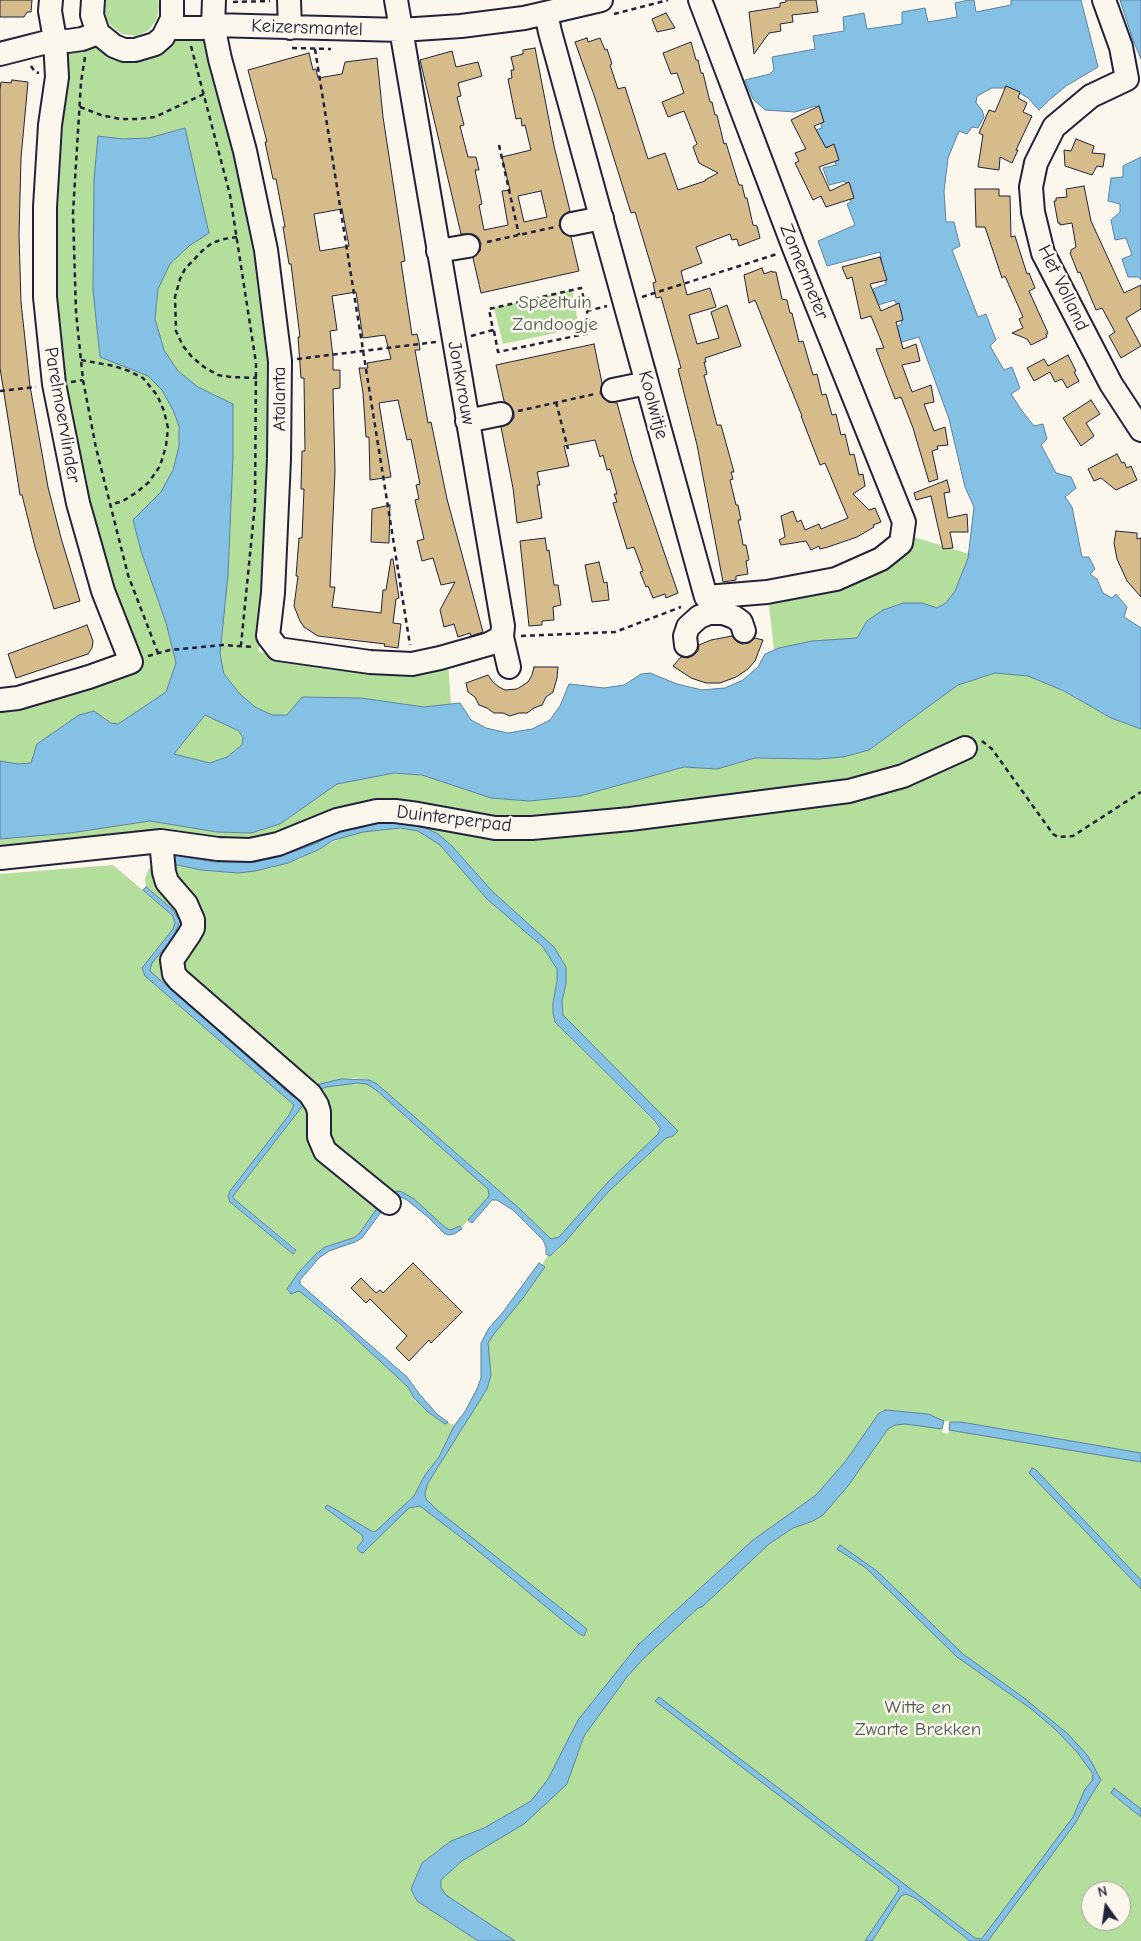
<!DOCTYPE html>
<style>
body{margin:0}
#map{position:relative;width:1141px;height:1941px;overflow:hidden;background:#fbf7ec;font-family:"Comic Neue",sans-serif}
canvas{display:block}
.north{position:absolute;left:1081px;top:1881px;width:50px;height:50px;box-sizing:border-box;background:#fbf7ec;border:1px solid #a4a2a5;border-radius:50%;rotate:346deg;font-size:14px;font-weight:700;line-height:20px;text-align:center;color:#22223b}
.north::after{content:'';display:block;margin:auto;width:18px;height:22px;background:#22223b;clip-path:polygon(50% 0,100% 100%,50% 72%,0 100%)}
</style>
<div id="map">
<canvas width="1141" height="1941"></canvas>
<div class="north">N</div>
</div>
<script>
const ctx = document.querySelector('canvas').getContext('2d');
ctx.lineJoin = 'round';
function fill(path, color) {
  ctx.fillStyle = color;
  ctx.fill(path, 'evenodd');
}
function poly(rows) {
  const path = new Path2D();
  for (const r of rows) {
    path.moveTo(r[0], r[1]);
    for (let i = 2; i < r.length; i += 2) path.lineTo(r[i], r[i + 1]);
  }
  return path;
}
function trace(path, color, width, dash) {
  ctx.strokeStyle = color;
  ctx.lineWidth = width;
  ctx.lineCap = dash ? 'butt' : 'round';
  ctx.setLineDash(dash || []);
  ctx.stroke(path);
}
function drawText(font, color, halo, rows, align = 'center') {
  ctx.font = font + ' "Comic Neue",sans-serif';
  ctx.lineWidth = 5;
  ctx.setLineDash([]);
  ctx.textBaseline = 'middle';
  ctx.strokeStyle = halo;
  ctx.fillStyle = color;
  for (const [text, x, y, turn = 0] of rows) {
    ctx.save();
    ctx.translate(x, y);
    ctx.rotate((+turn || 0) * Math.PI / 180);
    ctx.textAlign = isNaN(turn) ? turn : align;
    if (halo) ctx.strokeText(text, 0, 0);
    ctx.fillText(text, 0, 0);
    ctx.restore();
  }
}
fill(poly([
 [106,0,158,0,159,6,157,19,149,30,143,33,136,36,122,34,110,25,107,19,105,12],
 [198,35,208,44,253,215,272,336,265,614,258,652,367,668,448,661,451,704,424,707,361,698,302,697,287,715,272,715,255,707,240,694,224,674,220,654,218,396,198,387,178,371,164,350,155,319,158,289,170,264,189,246,209,233,184,128,149,138,123,139,99,137,94,179,93,290,100,357,148,376,162,390,173,410,179,426,179,446,173,470,161,492,133,520,166,623,176,663,166,692,118,724,111,723,103,716,79,715,37,744,31,763,18,764,0,761,0,706,128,657,88,533,48,291,66,45,170,39],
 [572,290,579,328,503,344,494,308],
 [907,535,969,554,955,591,946,603,937,608,922,603,903,603,883,610,867,621,857,639,812,641,774,650,768,596,827,586],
 [995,673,1028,676,1064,691,1111,718,1141,729,1141,1453,961,1422,944,1421,928,1414,886,1410,879,1413,845,1462,816,1495,753,1540,638,1645,578,1720,548,1779,531,1801,484,1828,451,1841,422,1863,411,1889,417,1901,478,1941,0,1941,0,874,113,865,173,916,175,923,173,929,142,968,145,976,294,1105,289,1115,230,1191,228,1196,230,1202,293,1254,296,1249,234,1199,233,1196,307,1100,302,1096,299,1097,292,1096,151,972,150,970,152,962,173,938,180,923,172,909,146,887,145,879,148,870,155,861,159,861,164,884,183,906,190,920,189,927,186,933,169,959,169,967,171,975,176,983,306,1095,314,1106,316,1113,315,1137,323,1153,382,1201,359,1234,353,1238,325,1247,316,1254,298,1273,287,1290,291,1294,299,1291,320,1308,384,1363,408,1387,414,1399,428,1412,445,1424,448,1422,454,1426,439,1457,425,1475,414,1496,376,1531,371,1532,333,1508,328,1505,325,1508,362,1535,363,1540,357,1548,360,1552,363,1553,409,1508,420,1506,471,1545,578,1633,584,1636,587,1629,436,1509,426,1499,425,1493,428,1483,487,1389,491,1375,488,1343,494,1334,523,1298,544,1267,542,1265,548,1255,550,1256,558,1250,608,1192,623,1178,666,1138,673,1136,677,1131,563,1015,562,1001,566,984,566,967,554,947,492,891,452,846,438,834,424,827,401,821,356,826,337,831,319,842,278,857,255,862,230,863,214,862,166,854,166,849,170,846,234,854,265,851,293,842,338,823,377,815,394,814,417,817,473,829,494,832,533,831,630,822,850,795,904,779,966,751,961,746,902,773,849,788,630,815,532,824,495,824,418,810,395,807,376,808,354,811,336,817,277,841,250,847,218,845,166,838,160,836,143,835,101,844,0,855,0,839,70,833,150,821,217,832,251,833,280,824,337,784,394,773,422,775,491,798,529,801,580,796,685,767,717,769,755,758,819,759,843,757,869,750,958,685],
 [205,715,239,731,243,738,242,745,227,757,210,763,174,754],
 [400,828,418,831,440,845,487,899,548,952,554,961,558,974,553,1002,553,1013,555,1022,659,1126,658,1134,608,1182,560,1237,556,1239,551,1239,520,1209,377,1084,369,1080,354,1078,316,1085,178,972,192,937,173,864,201,870,221,872,238,873,270,868,300,859,343,837,363,832],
 [347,1083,357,1083,367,1084,376,1090,488,1189,489,1196,462,1227,460,1226,450,1230,446,1228,414,1199,402,1192,392,1193,336,1156,314,1093,326,1087],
 [905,1424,942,1429,942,1432,948,1434,949,1430,1141,1462,1141,1941,507,1941,439,1896,441,1880,462,1861,501,1838,576,1759,584,1736,627,1677,643,1659,698,1608,702,1607,769,1544,793,1528,813,1521,832,1505,848,1486,888,1429,895,1425],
 [1091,1891,1121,1891,1121,1921,1091,1921]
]), '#b4de9b');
const water = poly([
 [969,0,974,0,976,12,1011,5,1011,0,1081,0,1098,67,1066,86,1048,101,1039,110,1028,98,1011,88,992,88,977,96,976,103,982,110,984,117,978,128,972,127,967,134,959,131,948,158,944,191,946,222,954,222,960,246,952,250,978,317,986,314,996,340,990,346,1004,370,1012,367,1020,388,1011,394,1022,411,1034,426,1043,424,1047,439,1041,445,1056,473,1071,477,1076,488,1065,497,1072,507,1082,557,1089,557,1095,569,1090,574,1097,579,1103,593,1112,598,1116,594,1127,607,1124,617,1141,628,1141,729,1111,718,1064,691,1028,676,995,673,958,685,869,750,843,757,819,759,755,758,717,769,684,767,580,796,529,801,491,798,422,775,394,773,337,784,280,824,251,833,217,832,150,821,70,833,0,839,0,761,18,764,31,763,37,744,79,715,94,711,111,723,118,724,166,692,176,663,166,623,141,551,133,520,161,492,173,470,179,446,179,426,173,410,162,390,148,376,100,357,93,290,94,179,98,136,123,139,149,138,185,128,209,233,189,246,170,264,158,289,155,319,164,350,178,371,198,387,233,404,233,456,228,575,220,654,224,674,240,694,255,707,272,715,287,715,302,697,361,698,424,707,460,703,471,720,486,728,508,733,532,729,550,720,560,706,569,684,604,688,624,685,641,674,650,673,677,684,702,690,725,688,743,680,758,667,765,654,779,648,812,641,857,638,867,621,883,610,903,603,922,603,937,608,946,603,955,591,968,558,974,507,965,487,949,419,919,337,895,344,891,329,902,324,895,300,878,305,873,289,886,284,880,252,827,266,818,241,855,225,847,204,851,202,845,181,829,185,823,168,836,165,831,146,817,148,812,131,822,128,816,106,795,112,765,110,753,99,745,80,770,74,774,70,772,57,815,49,813,36,844,31,843,17,864,13,867,29,902,24,902,12,925,8,928,22,957,17,955,3,969,0],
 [205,715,239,731,243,738,242,745,227,757,210,763,174,754,205,715],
 [1120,0,1141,0,1141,59,1133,40,1120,0],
 [1141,157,1141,280,1139,277,1128,277,1122,259,1132,255,1126,238,1115,240,1111,220,1120,212,1120,204,1108,201,1111,178,1123,177,1123,166,1141,157],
 [393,821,409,823,424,827,438,834,452,846,492,891,554,947,566,967,566,984,562,1001,563,1015,678,1131,673,1136,666,1138,608,1192,565,1242,550,1256,546,1254,546,1247,543,1240,513,1210,497,1200,492,1200,472,1223,468,1220,489,1196,488,1189,376,1090,367,1084,357,1083,326,1087,314,1093,316,1085,341,1079,369,1080,377,1084,520,1209,551,1239,559,1237,608,1182,658,1134,660,1128,655,1121,555,1022,553,1013,553,1002,557,981,557,969,543,947,487,899,440,845,418,831,400,828,363,832,334,840,318,850,288,863,255,871,238,873,201,870,173,864,166,854,214,862,255,862,278,857,301,849,319,842,332,833,356,826,393,821],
 [146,887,172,909,180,921,173,938,152,963,150,970,151,972,292,1096,307,1100,233,1196,234,1199,296,1250,293,1254,230,1202,228,1196,230,1191,289,1115,294,1105,145,976,142,968,173,929,175,923,173,916,143,890,146,887],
 [398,1191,402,1192,414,1199,446,1228,450,1230,460,1226,462,1229,454,1234,448,1235,444,1233,429,1218,407,1200,392,1193,398,1191],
 [382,1201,386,1205,362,1238,355,1242,329,1251,319,1258,300,1280,300,1284,407,1377,420,1395,438,1415,448,1422,445,1424,428,1412,414,1398,408,1387,340,1324,299,1291,291,1294,287,1289,298,1273,316,1254,325,1247,353,1238,359,1234,382,1201],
 [539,1263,545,1267,523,1298,494,1334,488,1343,491,1375,487,1389,428,1483,425,1493,426,1499,436,1509,587,1629,584,1636,578,1633,471,1545,420,1506,409,1508,363,1553,360,1552,357,1548,363,1540,362,1535,325,1508,327,1505,333,1508,373,1532,376,1531,414,1496,425,1475,439,1457,454,1426,464,1413,477,1389,481,1378,481,1343,489,1328,503,1312,539,1263],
 [886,1410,928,1414,944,1421,942,1429,905,1424,895,1425,888,1429,848,1486,823,1515,813,1521,793,1528,769,1544,702,1607,698,1608,643,1659,627,1677,584,1736,567,1784,524,1824,462,1861,441,1880,441,1888,446,1895,515,1941,478,1941,417,1901,411,1889,422,1863,451,1841,484,1828,531,1801,548,1779,578,1720,638,1645,753,1540,816,1495,845,1462,879,1413,886,1410],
 [950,1422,961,1422,1141,1453,1141,1462,949,1430,950,1422],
 [1032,1468,1036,1470,1141,1580,1141,1589,1029,1473,1032,1468],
 [840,1545,877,1571,963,1654,1024,1698,1068,1734,1088,1756,1101,1780,1089,1799,1074,1825,988,1941,970,1941,915,1898,906,1894,901,1896,872,1941,865,1941,899,1890,898,1886,655,1701,659,1697,975,1938,981,1939,983,1937,1073,1817,1085,1789,1092,1781,1093,1774,1077,1752,1056,1730,1030,1708,957,1657,866,1568,837,1549,840,1545],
 [1114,1788,1141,1809,1141,1817,1111,1793,1114,1788]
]);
fill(water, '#84c1e4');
trace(water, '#5d81a0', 1);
const building = poly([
 [0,0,32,0,31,12,27,12,24,17,0,17,0,0],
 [786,0,816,0,818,12,792,15,793,22,780,24,781,31,769,33,754,54,749,12,780,7,780,3,786,2,786,0],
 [666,13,675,28,657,32,652,19,666,13],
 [587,38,588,42,600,38,605,50,607,49,612,64,610,65,618,89,625,87,648,159,665,153,678,190,705,181,705,180,718,173,699,163,693,147,697,144,684,111,668,117,662,102,684,93,677,73,671,74,663,53,691,42,696,60,698,60,701,73,703,73,710,102,712,102,715,115,717,115,724,144,726,143,739,185,742,185,745,198,747,198,753,225,757,226,760,238,739,246,737,239,732,240,730,234,696,247,702,263,681,271,687,295,710,288,716,307,689,315,697,344,719,338,711,312,727,305,741,346,705,358,706,362,704,362,707,374,704,375,717,425,721,425,734,472,731,472,733,479,730,480,736,505,738,505,741,520,738,520,741,533,743,545,746,545,749,560,746,561,748,574,736,576,736,580,723,582,697,445,678,369,681,368,661,297,656,298,653,283,656,282,635,212,631,213,595,98,575,42,587,38],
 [535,48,554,146,570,211,563,215,560,219,559,226,563,233,571,237,579,271,481,293,473,258,480,251,481,243,478,237,473,234,461,234,420,60,452,51,456,67,478,62,482,76,458,83,461,96,457,97,464,125,460,126,468,157,476,157,479,170,475,170,482,204,479,205,484,230,508,225,502,191,510,190,502,157,531,150,525,125,522,126,521,118,516,119,508,79,512,78,511,70,514,70,511,57,523,54,523,50,535,48],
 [541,191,547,217,524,222,518,196,541,191],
 [309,53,313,70,316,69,318,78,342,74,345,62,377,58,383,117,405,261,401,262,412,335,417,334,419,342,420,350,415,350,427,417,428,423,431,422,447,499,483,632,471,636,470,633,458,637,454,624,444,627,440,610,455,582,441,585,433,558,422,561,417,541,424,539,415,500,419,499,416,485,420,484,411,439,407,440,398,400,379,403,391,477,370,480,369,437,366,437,363,393,359,368,368,368,367,363,391,359,385,335,363,338,356,292,332,296,337,330,330,331,333,357,333,370,340,370,340,388,333,389,335,471,330,587,335,587,332,607,381,613,383,590,386,590,391,559,393,559,399,598,396,599,393,623,401,624,398,648,384,646,385,644,318,636,304,627,300,621,294,606,298,576,296,576,299,538,302,538,304,489,301,489,302,451,305,451,304,378,301,378,298,337,300,337,291,264,289,264,283,227,285,227,276,179,273,179,265,142,267,142,248,70,309,53],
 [342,209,349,246,320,251,314,214,342,209],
 [12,80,28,82,21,158,19,235,21,302,30,386,48,487,61,538,80,601,54,609,35,547,22,495,20,495,0,368,0,89,1,82,11,83,12,80],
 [1006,86,1020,92,1018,98,1027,103,1023,112,1032,116,1016,150,1018,150,1012,163,1000,157,999,170,978,167,983,135,979,133,989,110,995,112,1006,86],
 [819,106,824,122,814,126,826,148,834,144,839,160,819,167,830,191,849,182,854,198,826,207,821,196,813,200,795,163,799,161,795,153,806,149,791,120,819,106],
 [1076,139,1094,146,1092,153,1105,154,1103,167,1097,166,1092,175,1065,166,1064,150,1071,151,1076,139],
 [1084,186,1091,221,1124,293,1141,285,1141,309,1126,318,1141,346,1121,358,1109,336,1115,332,1102,308,1096,310,1080,272,1078,273,1070,253,1071,252,1071,250,1076,247,1072,223,1060,225,1060,223,1058,223,1054,201,1056,201,1056,198,1067,197,1066,189,1084,186],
 [975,189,999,189,999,196,1010,196,1011,237,1015,236,1027,274,1029,273,1035,288,1029,291,1048,333,1046,334,1047,337,1031,345,1027,339,1012,333,1023,328,1019,319,1023,317,1005,276,1002,278,985,227,976,227,975,189],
 [880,257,887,280,870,284,881,311,899,303,903,320,896,322,903,349,916,344,920,361,902,365,912,392,931,385,934,402,924,404,934,431,945,427,948,445,937,446,938,449,932,451,938,479,929,482,913,428,901,397,895,399,876,349,884,348,871,316,861,319,852,277,847,279,842,267,880,257],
 [762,268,764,274,772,271,772,272,776,272,782,299,787,300,790,313,792,313,799,342,803,341,813,375,817,374,822,395,826,394,832,415,836,414,841,435,845,434,850,455,854,454,859,475,863,474,865,486,853,494,869,510,875,508,881,522,873,525,874,527,857,537,828,547,820,549,819,546,811,550,806,541,781,545,779,540,785,537,781,516,793,511,797,522,801,520,805,530,819,524,821,529,848,518,825,463,820,465,801,416,802,416,755,300,749,303,744,275,762,268],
 [594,344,602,383,600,393,603,398,608,402,617,403,633,461,678,593,666,598,665,594,653,598,648,586,646,587,640,572,643,571,634,547,627,549,613,503,617,502,614,494,617,494,610,469,607,470,603,455,600,457,595,440,564,446,569,466,537,472,540,485,537,485,542,518,517,523,513,488,501,427,510,423,514,418,514,412,510,405,504,401,496,365,594,344],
 [1068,355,1076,371,1074,372,1079,381,1067,388,1062,379,1055,382,1050,372,1034,381,1027,368,1044,359,1048,366,1068,355],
 [1091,400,1100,414,1086,423,1094,436,1081,446,1063,418,1091,400],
 [1117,454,1122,463,1124,462,1127,468,1131,466,1137,480,1116,490,1101,478,1094,481,1088,469,1117,454],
 [947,480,950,492,944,493,948,518,967,514,968,532,950,532,953,548,943,549,931,496,916,500,914,493,947,480],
 [390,505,389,543,371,542,372,509,390,505],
 [1116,531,1137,533,1137,539,1141,538,1141,597,1127,581,1117,559,1114,543,1116,531],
 [545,538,547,551,549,550,554,585,558,585,561,605,553,607,554,620,542,621,542,625,529,626,520,541,545,538],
 [599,562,604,583,607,582,609,600,592,602,585,565,599,562],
 [87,625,93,641,92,648,88,654,16,678,8,654,87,625],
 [732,636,736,641,742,644,749,643,755,638,763,640,755,661,748,669,736,677,720,683,706,683,691,678,673,666,681,657,688,658,694,655,698,651,699,645,711,640,732,636],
 [534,667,558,667,557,678,553,692,546,697,542,705,534,708,527,713,519,713,510,716,503,713,494,713,487,708,479,705,475,697,468,692,466,683,488,675,493,682,499,687,505,690,517,689,528,682,532,675,534,667],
 [413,1263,462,1312,431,1343,429,1340,409,1361,396,1348,407,1336,370,1299,366,1303,351,1288,361,1278,376,1293,380,1290,383,1293,413,1263]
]);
fill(building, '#d6bb8b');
trace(building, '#22223b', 1);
const minor = poly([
 [93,0,92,15,98,33,114,46,124,50,135,50,155,44,163,37,172,19,172,0],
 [214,0,213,25,220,59,245,151,266,250,280,361,279,459,273,593,268,636,278,649,370,662,412,664,440,658,489,644,502,637,503,626,396,0],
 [289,0,290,28],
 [1104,0,1121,47,1127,79,1091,96,1054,127,1036,163,1031,187,1033,212,1043,253,1111,384,1141,430],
 [546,13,550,32,706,597,767,592,836,579,881,559,901,543,904,522,794,248,700,0],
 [169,28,202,28,213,25,401,30,461,26,524,18,601,0],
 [0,54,55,40,68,41,82,39,98,33],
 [572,224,602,218],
 [438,251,468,246],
 [613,390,647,383],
 [467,421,501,414],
 [502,637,509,667],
 [686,645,685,636,688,627,699,617,709,613,723,613,734,617,741,622,744,631],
 [0,700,18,698,89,677,131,662,103,591,78,503,54,384,45,297,45,207,50,125,57,77,55,40,50,11,51,0],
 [161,841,164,872,167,882,186,904,193,920,193,928,189,935,172,960,174,974,179,980,310,1094,317,1105,319,1112,319,1137,325,1151,389,1203],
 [0,858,161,841,218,849,250,850,278,844,337,820,377,811,395,811,418,814,495,828,532,828,630,819,849,791,903,776,965,748]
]);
trace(minor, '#22223b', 26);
trace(poly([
 [233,2,270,1],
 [614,14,668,0],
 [191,46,230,195,256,363,255,504,241,645],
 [292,48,331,49],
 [315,49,410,645],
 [85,57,81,82,73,213,76,312,83,380,96,448,128,575,158,653],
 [31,66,35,72,39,73],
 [80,107,101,115,120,119,138,119,155,117,204,94],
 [499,145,519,235],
 [237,237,224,239,212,243,202,251,185,269,180,279,175,297,176,331,183,346,192,357,204,367,218,375,231,377,257,378],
 [487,242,555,227],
 [642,297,777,254],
 [494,331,498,352,590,333,587,311],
 [471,336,493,330,489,309,581,288,587,311,607,306],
 [297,359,436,342],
 [81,360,114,366,129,371,143,378,157,395,164,411,168,428,166,446,160,466,149,482,137,492,123,501,109,505],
 [71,382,83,380],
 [0,391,36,387],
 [556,402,568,449],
 [518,411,595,394],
 [521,636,615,632,681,607],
 [148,656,170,650,223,645,254,647],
 [982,741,992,749,1053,834,1058,837,1073,836,1141,792]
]), '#22223b', 2.5, [5, 4]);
trace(minor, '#fbf7ec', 22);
drawText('19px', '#22223b', '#fbf7ec', [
 ["Keizersmantel",307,28,2],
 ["Zomermeter",804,272,68],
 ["Het Volland",1063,288,64],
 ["Jonkvrouw",461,383,80],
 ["Atalanta",280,399,-90],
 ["Koolwitje",653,405,75],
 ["Parelmoervlinder",62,415,80],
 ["Duinterperpad",454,819,7]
]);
drawText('19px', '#4e5a58', '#fbf7ec', [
 ["Speeltuin",555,303],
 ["Zandoogje",555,325],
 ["Witte en",918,1708],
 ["Zwarte Brekken",918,1730]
]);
</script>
